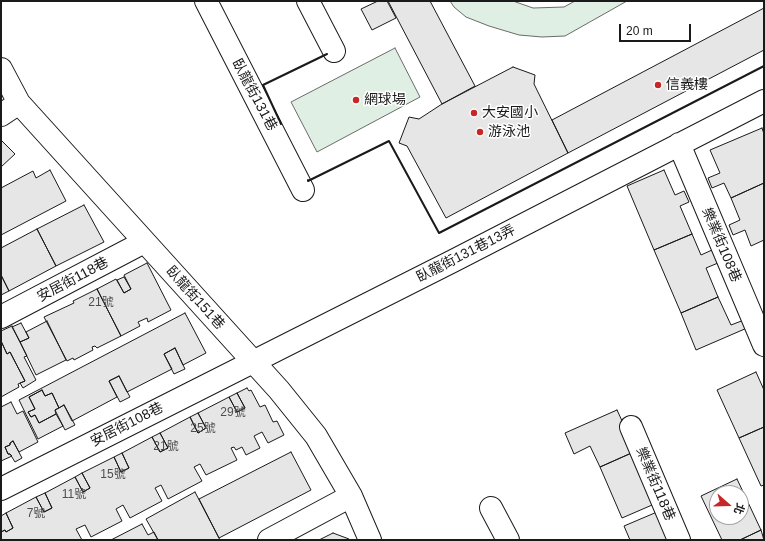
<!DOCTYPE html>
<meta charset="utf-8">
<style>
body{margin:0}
#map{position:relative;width:765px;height:541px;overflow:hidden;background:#fff;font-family:Arial,"Noto Sans TC",sans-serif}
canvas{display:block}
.frame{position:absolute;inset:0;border:2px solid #1a1a1a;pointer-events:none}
.north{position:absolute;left:709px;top:485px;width:40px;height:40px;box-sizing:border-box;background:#fff;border:1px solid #a3a3a3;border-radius:50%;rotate:110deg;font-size:11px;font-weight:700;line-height:16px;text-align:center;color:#1a1a1a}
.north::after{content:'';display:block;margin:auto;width:14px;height:18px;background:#c62828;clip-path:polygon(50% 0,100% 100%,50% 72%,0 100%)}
.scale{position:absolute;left:619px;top:24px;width:72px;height:18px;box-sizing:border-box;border:2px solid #1a1a1a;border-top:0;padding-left:5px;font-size:12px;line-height:14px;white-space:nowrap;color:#1a1a1a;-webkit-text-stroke:3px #fff;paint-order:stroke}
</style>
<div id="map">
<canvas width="765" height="541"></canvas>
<div class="frame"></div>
<div class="north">北</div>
<div class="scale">20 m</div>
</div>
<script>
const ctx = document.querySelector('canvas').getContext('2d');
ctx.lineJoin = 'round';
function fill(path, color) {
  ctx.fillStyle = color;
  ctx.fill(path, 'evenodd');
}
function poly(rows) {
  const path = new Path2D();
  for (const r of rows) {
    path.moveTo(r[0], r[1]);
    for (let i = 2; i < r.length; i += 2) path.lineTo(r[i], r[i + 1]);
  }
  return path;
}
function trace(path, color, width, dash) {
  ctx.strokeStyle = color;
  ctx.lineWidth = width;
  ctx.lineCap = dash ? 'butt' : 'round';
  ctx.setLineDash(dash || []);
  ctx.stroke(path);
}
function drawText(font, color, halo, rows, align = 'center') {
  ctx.font = font + ' Arial,"Noto Sans TC",sans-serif';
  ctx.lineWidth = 3;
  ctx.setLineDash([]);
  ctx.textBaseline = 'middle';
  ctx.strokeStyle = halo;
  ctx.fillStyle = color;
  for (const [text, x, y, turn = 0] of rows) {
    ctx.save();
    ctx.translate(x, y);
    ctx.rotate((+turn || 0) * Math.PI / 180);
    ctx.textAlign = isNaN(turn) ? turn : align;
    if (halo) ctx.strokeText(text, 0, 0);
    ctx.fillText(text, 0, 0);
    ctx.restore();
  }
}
const green = poly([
 [450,1,513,1,533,8,564,7,575,1,627,1,565,36,542,37,519,35,489,26,466,17,454,7,450,1],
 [395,48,420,97,317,152,291,102,395,48]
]);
fill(green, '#e0efe3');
trace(green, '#6a6a6a', 1);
const building = poly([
 [378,1,387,1,396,18,372,30,361,9,378,1],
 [388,1,430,1,475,86,442,104,388,1],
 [764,8,764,50,568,153,552,120,764,8],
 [513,67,535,75,534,84,568,153,446,218,407,146,399,143,409,117,419,119,442,104,513,67],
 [762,128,764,134,764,183,731,198,724,183,712,188,708,178,720,173,710,150,762,128],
 [1,140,15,154,1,167,1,140],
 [50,170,66,201,1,235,1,188,33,171,36,178,50,170],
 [664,170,675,195,684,191,689,202,680,206,692,234,654,250,627,186,664,170],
 [764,183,764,240,751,246,745,230,733,235,729,225,740,220,731,198,764,183],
 [84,205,104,242,56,266,37,229,84,205],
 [37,229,56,266,9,291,1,275,1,248,37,229],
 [692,234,701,255,712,250,718,263,706,268,718,297,681,313,654,250,692,234],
 [147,263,171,310,148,322,147,318,138,322,140,326,121,336,97,289,116,279,124,293,131,289,124,275,147,263],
 [1,275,9,291,1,295,1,275],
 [124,277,131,289,124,293,117,280,124,277],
 [97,289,121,336,97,348,95,346,92,347,93,350,74,360,73,358,67,361,44,317,74,303,73,301,97,289],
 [718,297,731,325,744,320,747,328,696,350,681,313,718,297],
 [185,313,206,353,183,365,175,348,164,354,172,369,127,392,119,376,109,381,117,397,72,421,64,405,59,408,52,393,45,396,42,390,29,397,35,409,28,412,31,417,35,415,39,423,56,414,63,426,38,439,19,400,185,313],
 [47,321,66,360,36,375,20,342,29,338,26,332,47,321],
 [21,323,29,338,20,342,12,327,21,323],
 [12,326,27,356,24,357,36,380,23,388,20,383,25,381,10,352,7,354,1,341,1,331,12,326],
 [1,341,7,354,10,352,25,381,18,384,19,387,1,397,1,341],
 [175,348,185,369,174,374,164,354,175,348],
 [756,372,764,390,764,427,739,438,717,390,756,372],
 [119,376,130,397,120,402,109,381,119,376],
 [247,388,249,391,251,390,260,407,265,405,273,422,277,421,284,435,268,443,262,432,254,436,260,448,246,455,242,447,236,450,234,447,231,448,237,460,206,475,200,464,194,467,202,481,168,499,161,485,155,488,162,501,130,518,123,505,116,509,122,521,91,537,85,525,76,529,82,540,1,540,1,532,5,530,6,532,13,528,6,513,36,497,44,512,52,508,45,493,75,477,83,492,90,488,82,473,114,457,121,472,129,468,122,453,152,437,160,452,168,448,160,433,190,417,198,433,206,428,198,413,229,397,237,412,245,408,237,393,247,388],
 [42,390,45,396,52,393,59,408,55,410,56,414,39,423,35,415,31,417,28,412,35,409,29,397,42,390],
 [237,393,245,408,237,412,229,397,237,393],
 [11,402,17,414,23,411,38,442,19,452,13,441,10,443,10,445,5,447,8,454,10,454,12,456,1,461,1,407,11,402],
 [64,405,75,425,65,430,55,410,64,405],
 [617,410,636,451,600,467,590,446,574,454,565,433,617,410],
 [198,413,206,428,198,433,190,417,198,413],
 [764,427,764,485,761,486,739,438,764,427],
 [160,433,168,448,160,452,152,437,160,433],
 [13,441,22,458,15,462,10,454,8,454,5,447,10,445,10,443,13,441],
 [636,451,659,502,622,518,600,467,636,451],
 [291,452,311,490,219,538,199,499,291,452],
 [122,453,129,468,121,472,114,457,122,453],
 [82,473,90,488,83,492,75,477,82,473],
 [737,479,761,530,740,540,722,540,701,496,737,479],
 [717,493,741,493,741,517,717,517,717,493],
 [195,492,220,540,158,540,146,519,195,492],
 [45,493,52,508,44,512,36,497,45,493],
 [657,512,669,540,630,540,624,526,657,512],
 [6,513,13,528,6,532,5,530,1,532,1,516,6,513],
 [142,524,148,535,154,532,158,540,111,540,142,524],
 [761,530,764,540,740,540,761,530],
 [333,533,349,539,350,540,319,540,333,533]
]);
fill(building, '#e6e6e6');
trace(building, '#1a1a1a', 1);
const minor = poly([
 [206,1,303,190],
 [308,1,334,51],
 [1,69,19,103,279,390,316,436,351,496,370,540],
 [1,115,19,103],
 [679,144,764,345],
 [1,317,144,242],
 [631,427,679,540],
 [1,489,453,261,764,101],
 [491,508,508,540],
 [269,540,351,496]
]);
trace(minor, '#1a1a1a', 24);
trace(minor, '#fff', 22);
trace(poly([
 [281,124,263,85,327,54],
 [308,180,308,181,389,141,439,233,764,66]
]), '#1a1a1a', 2);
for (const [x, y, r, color] of [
 [658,85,4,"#c62828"],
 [356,100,4,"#c62828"],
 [474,113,4,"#c62828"],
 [480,132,4,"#c62828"]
]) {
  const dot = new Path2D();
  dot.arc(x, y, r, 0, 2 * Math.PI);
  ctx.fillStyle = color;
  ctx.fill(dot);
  trace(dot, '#fff', 1.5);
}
drawText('12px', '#4d4d4d', null, [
 ["21號",101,303],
 ["29號",233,413],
 ["25號",203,429],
 ["21號",166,447],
 ["15號",113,475],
 ["11號",74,495],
 ["7號",36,514]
]);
drawText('14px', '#1a1a1a', '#fff', [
 ["信義樓",666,85],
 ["網球場",364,100],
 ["大安國小",482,113],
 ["游泳池",488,132]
], 'left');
drawText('14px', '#1a1a1a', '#fff', [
 ["臥龍街131巷",254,95,62],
 ["樂業街108巷",721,245,67],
 ["臥龍街131巷13弄",466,254,-27],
 ["安居街118巷",73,280,-28],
 ["臥龍街151巷",195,298,48],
 ["安居街108巷",127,425,-27],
 ["樂業街118巷",655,484,67]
]);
</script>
